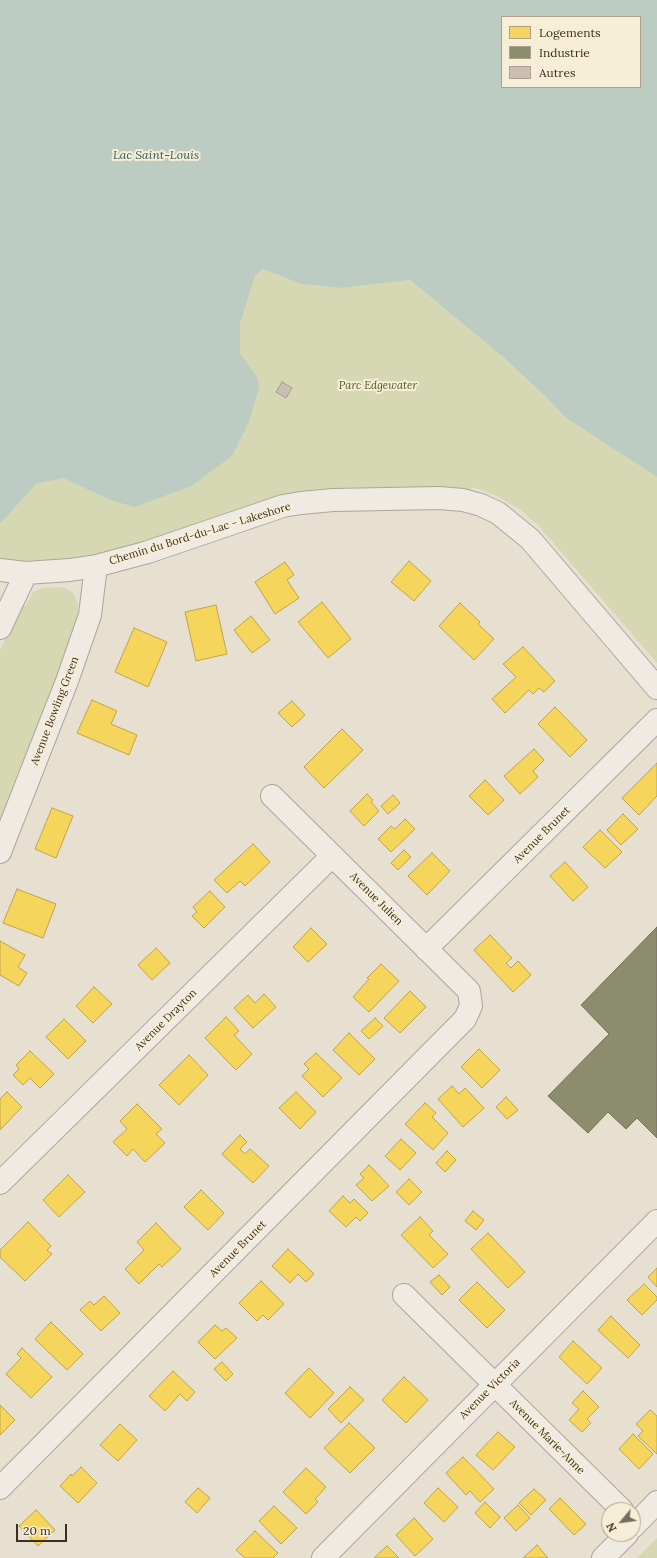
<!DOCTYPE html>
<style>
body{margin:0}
#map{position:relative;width:657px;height:1558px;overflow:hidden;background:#e7e0d1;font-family:Lora,serif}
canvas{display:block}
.legend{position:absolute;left:501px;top:16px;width:140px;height:72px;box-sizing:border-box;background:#f7eed8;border:1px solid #ada18e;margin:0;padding:5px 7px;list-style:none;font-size:12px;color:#3d2e20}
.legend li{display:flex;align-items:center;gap:8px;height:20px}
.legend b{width:20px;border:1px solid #ada18e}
.north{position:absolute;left:601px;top:1502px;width:40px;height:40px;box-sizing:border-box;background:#f7eed8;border:1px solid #ada18e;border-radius:50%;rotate:241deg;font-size:11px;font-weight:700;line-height:16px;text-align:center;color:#3d2e20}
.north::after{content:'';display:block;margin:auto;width:14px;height:18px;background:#786c5e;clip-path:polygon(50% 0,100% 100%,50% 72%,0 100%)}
.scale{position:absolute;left:16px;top:1524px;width:51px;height:18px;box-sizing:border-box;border:2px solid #3d2e20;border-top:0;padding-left:5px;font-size:12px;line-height:14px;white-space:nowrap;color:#3d2e20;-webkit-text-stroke:3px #f7eed8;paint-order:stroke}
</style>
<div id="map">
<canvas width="657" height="1558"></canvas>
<ul class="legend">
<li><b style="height:11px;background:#f6d55c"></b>Logements</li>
<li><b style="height:11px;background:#8c8c6e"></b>Industrie</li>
<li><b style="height:11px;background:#cbbfb2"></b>Autres</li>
</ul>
<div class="north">N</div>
<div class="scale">20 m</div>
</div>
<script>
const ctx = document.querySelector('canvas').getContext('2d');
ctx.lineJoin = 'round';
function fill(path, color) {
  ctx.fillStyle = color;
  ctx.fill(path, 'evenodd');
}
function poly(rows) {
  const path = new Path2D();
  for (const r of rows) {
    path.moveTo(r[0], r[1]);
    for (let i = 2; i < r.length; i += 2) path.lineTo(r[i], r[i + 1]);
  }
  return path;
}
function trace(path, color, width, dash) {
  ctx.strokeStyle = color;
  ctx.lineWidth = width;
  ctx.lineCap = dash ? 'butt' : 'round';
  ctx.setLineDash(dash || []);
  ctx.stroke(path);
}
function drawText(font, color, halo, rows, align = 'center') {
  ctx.font = font + ' Lora,serif';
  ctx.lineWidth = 4;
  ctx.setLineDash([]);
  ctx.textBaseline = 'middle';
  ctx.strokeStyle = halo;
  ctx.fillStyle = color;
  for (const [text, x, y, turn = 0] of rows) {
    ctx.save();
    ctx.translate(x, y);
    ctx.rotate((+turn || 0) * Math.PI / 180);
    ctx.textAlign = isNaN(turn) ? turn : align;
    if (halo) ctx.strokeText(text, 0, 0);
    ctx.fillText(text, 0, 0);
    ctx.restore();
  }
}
fill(poly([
 [263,269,301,284,342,288,410,280,502,356,544,395,566,418,657,477,657,663,537,524,519,509,495,495,472,487,471,490,424,487,346,488,312,490,263,503,189,530,93,557,51,561,0,561,0,524,36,484,63,478,110,500,249,422,258,392,251,369,244,360,240,353,240,324,255,276],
 [59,587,65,588,73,593,78,603,78,614,81,615,0,832,0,650,22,605,26,606,32,593,42,588],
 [657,1538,657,1558,637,1558]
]), '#d6d7b3');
fill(poly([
 [0,0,657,0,657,477,566,418,544,395,502,356,410,280,342,288,301,284,263,269,255,276,240,324,240,353,257,377,259,384,258,392,249,422,232,456,191,486,135,507,110,500,63,478,36,484,0,524],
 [502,17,640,17,640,87,502,87]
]), '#bcccc2');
const homes = poly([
 [409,561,431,581,414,601,391,582,409,561],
 [285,562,294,575,287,580,299,598,275,614,255,582,285,562],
 [322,602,351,639,328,658,298,622,322,602],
 [460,603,480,622,478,624,494,639,474,660,439,626,460,603],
 [216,605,227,654,196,661,185,612,216,605],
 [251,616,270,640,252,653,234,630,251,616],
 [134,628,167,642,148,687,115,672,134,628],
 [523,647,555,681,544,692,539,688,533,694,529,690,505,713,492,699,516,677,503,664,523,647],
 [92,700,117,711,111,724,137,735,129,755,77,733,92,700],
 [292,701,305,715,292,727,278,713,292,701],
 [555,707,587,740,570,757,538,724,555,707],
 [342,729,363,750,324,788,304,767,342,729],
 [534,749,544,760,533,771,538,777,520,794,504,776,534,749],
 [657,763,657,796,639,815,622,798,657,763],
 [485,780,504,800,488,815,469,796,485,780],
 [367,794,373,800,371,802,379,811,364,826,350,811,367,794],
 [393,795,400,803,388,814,381,806,393,795],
 [52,808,73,816,56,858,35,849,52,808],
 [623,814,638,829,621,845,607,830,623,814],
 [405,819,415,829,391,852,378,839,391,826,395,829,405,819],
 [600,830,622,852,605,868,583,847,600,830],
 [253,844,270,862,245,886,240,881,227,893,214,880,253,844],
 [404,850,411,857,398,870,391,863,404,850],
 [432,853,450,871,427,895,408,876,432,853],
 [565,862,588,887,573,901,550,876,565,862],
 [17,889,56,904,43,938,3,923,17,889],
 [210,891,225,907,204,928,192,916,197,912,193,907,210,891],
 [311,928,327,944,308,962,293,947,311,928],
 [490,935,512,958,506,963,511,968,518,961,531,975,513,992,474,950,490,935],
 [0,941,25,955,18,967,27,973,19,986,0,975,0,941],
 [156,948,170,963,152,980,138,965,156,948],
 [381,964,399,981,369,1012,353,997,369,979,367,978,381,964],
 [94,987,112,1004,93,1023,76,1006,94,987],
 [410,991,426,1007,400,1033,384,1018,410,991],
 [264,994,276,1007,253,1028,234,1008,248,995,255,1003,264,994],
 [226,1017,239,1031,234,1035,252,1054,236,1070,205,1038,226,1017],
 [375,1018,383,1026,369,1039,361,1031,375,1018],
 [64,1019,86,1041,68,1059,46,1037,64,1019],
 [349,1033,375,1059,359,1075,333,1050,349,1033],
 [479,1049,500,1070,482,1088,461,1067,479,1049],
 [30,1051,54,1074,40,1088,30,1078,23,1085,13,1075,19,1069,16,1065,30,1051],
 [316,1053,342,1078,323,1097,302,1076,309,1069,304,1064,316,1053],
 [189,1055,208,1075,179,1105,159,1085,189,1055],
 [452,1086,459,1094,465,1088,484,1108,463,1127,438,1099,452,1086],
 [7,1092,22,1107,0,1130,0,1099,7,1092],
 [296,1092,316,1112,300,1129,279,1108,296,1092],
 [506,1097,518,1110,507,1119,496,1107,506,1097],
 [425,1103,436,1113,432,1117,448,1133,433,1150,405,1124,425,1103],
 [137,1104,162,1129,156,1134,165,1143,145,1162,133,1149,127,1156,113,1142,127,1129,120,1121,137,1104],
 [240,1135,247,1142,240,1149,245,1154,250,1149,269,1166,253,1183,222,1154,240,1135],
 [401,1139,416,1153,400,1170,385,1156,401,1139],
 [447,1151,456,1160,445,1172,436,1163,447,1151],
 [369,1165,389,1186,372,1201,356,1185,364,1178,360,1174,369,1165],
 [68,1175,85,1192,59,1217,43,1200,68,1175],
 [409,1179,422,1192,409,1205,396,1192,409,1179],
 [201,1190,224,1213,208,1230,184,1207,201,1190],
 [343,1196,350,1203,354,1199,368,1213,360,1221,356,1217,346,1227,329,1211,343,1196],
 [473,1211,484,1220,476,1230,465,1221,473,1211],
 [420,1217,433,1231,429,1235,448,1254,433,1268,401,1235,420,1217],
 [28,1222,51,1246,47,1250,52,1254,25,1281,0,1257,0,1250,28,1222],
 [156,1223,181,1249,162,1267,159,1264,139,1284,125,1269,144,1250,137,1242,156,1223],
 [488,1233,525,1272,508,1288,471,1249,488,1233],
 [288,1249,314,1274,306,1282,298,1274,290,1283,272,1266,288,1249],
 [657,1268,657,1287,648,1277,657,1268],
 [439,1275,450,1287,442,1295,430,1282,439,1275],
 [261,1281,284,1304,268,1320,263,1315,257,1321,239,1303,261,1281],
 [477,1282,505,1310,487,1328,459,1300,477,1282],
 [644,1284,657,1297,657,1300,642,1315,627,1300,644,1284],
 [104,1296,120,1313,101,1331,80,1310,90,1301,94,1305,104,1296],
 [611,1316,640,1345,628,1358,598,1330,611,1316],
 [51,1322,83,1354,67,1370,35,1339,51,1322],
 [215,1325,222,1331,226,1328,237,1338,215,1359,198,1342,215,1325],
 [573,1341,602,1368,587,1384,559,1357,573,1341],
 [22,1348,52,1377,31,1398,6,1374,21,1358,17,1354,22,1348],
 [222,1362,233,1374,226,1381,214,1369,222,1362],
 [309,1368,334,1393,310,1418,285,1393,309,1368],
 [173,1371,195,1392,187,1401,180,1394,165,1411,149,1396,173,1371],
 [404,1377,428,1400,406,1423,382,1400,404,1377],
 [350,1387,364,1400,341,1423,328,1409,350,1387],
 [583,1391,599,1407,587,1419,591,1423,582,1432,569,1420,579,1409,572,1403,583,1391],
 [0,1405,15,1420,0,1435,0,1405],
 [650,1410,657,1416,657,1454,638,1436,643,1431,636,1424,650,1410],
 [349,1423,375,1448,350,1473,324,1448,349,1423],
 [120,1424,137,1440,118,1461,100,1445,120,1424],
 [498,1432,515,1447,493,1470,476,1455,498,1432],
 [633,1434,653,1454,639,1469,619,1449,633,1434],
 [463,1457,494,1489,480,1502,470,1491,466,1495,446,1473,463,1457],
 [81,1467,97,1483,78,1503,60,1486,71,1474,72,1476,81,1467],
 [306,1468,326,1487,315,1499,318,1502,306,1514,283,1492,306,1468],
 [198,1488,210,1498,197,1513,185,1502,198,1488],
 [438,1488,458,1507,444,1522,424,1503,438,1488],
 [534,1489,546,1500,531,1515,519,1503,534,1489],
 [560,1498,586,1524,574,1535,549,1509,560,1498],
 [485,1502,500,1517,490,1528,475,1513,485,1502],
 [518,1505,530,1518,516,1531,504,1518,518,1505],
 [274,1506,297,1528,281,1544,259,1521,274,1506],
 [36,1510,55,1530,38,1546,19,1526,36,1510],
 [414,1518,433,1539,415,1556,396,1535,414,1518],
 [255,1531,278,1553,273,1558,245,1558,236,1550,255,1531],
 [537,1545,548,1558,523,1558,537,1545],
 [387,1546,399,1558,374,1558,387,1546]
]);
fill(homes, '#f6d55c');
trace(homes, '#bea34a', 1);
const industry = poly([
 [657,927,657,1138,637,1118,626,1129,608,1112,588,1133,548,1096,609,1034,581,1005,657,927]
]);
fill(industry, '#8c8c6e');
trace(industry, '#747057', 1);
const building = poly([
 [282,382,292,388,286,398,276,392,282,382]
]);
fill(building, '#cbbfb2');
trace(building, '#a89c90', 1);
const minor = poly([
 [0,570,26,573,70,570,96,566,148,552,283,506,301,503,333,500,439,498,463,500,481,505,498,513,530,539,657,688],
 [0,628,26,573],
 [0,852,67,681,90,615,96,566],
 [426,949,657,720],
 [0,1183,332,856],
 [404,1295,622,1510],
 [0,1488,465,1019,471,1006,469,991,272,796],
 [633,1527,657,1502],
 [323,1558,657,1221],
 [603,1558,627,1534]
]);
trace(minor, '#ada599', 24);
trace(minor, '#efebe3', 22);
drawText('italic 11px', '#4d5a26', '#f7eed8', [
 ["Parc Edgewater",378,386]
]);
drawText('11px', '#3d2e20', '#f7eed8', [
 ["Chemin du Bord-du-Lac - Lakeshore",200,534,-17],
 ["Avenue Bowling Green",55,711,-69],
 ["Avenue Brunet",542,835,-45],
 ["Avenue Julien",376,899,45],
 ["Avenue Drayton",166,1020,-45],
 ["Avenue Brunet",238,1249,-45],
 ["Avenue Victoria",490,1389,-45],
 ["Avenue Marie-Anne",547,1437,45]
]);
drawText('italic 12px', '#2f5d5a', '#f7eed8', [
 ["Lac Saint-Louis",156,156]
]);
</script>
